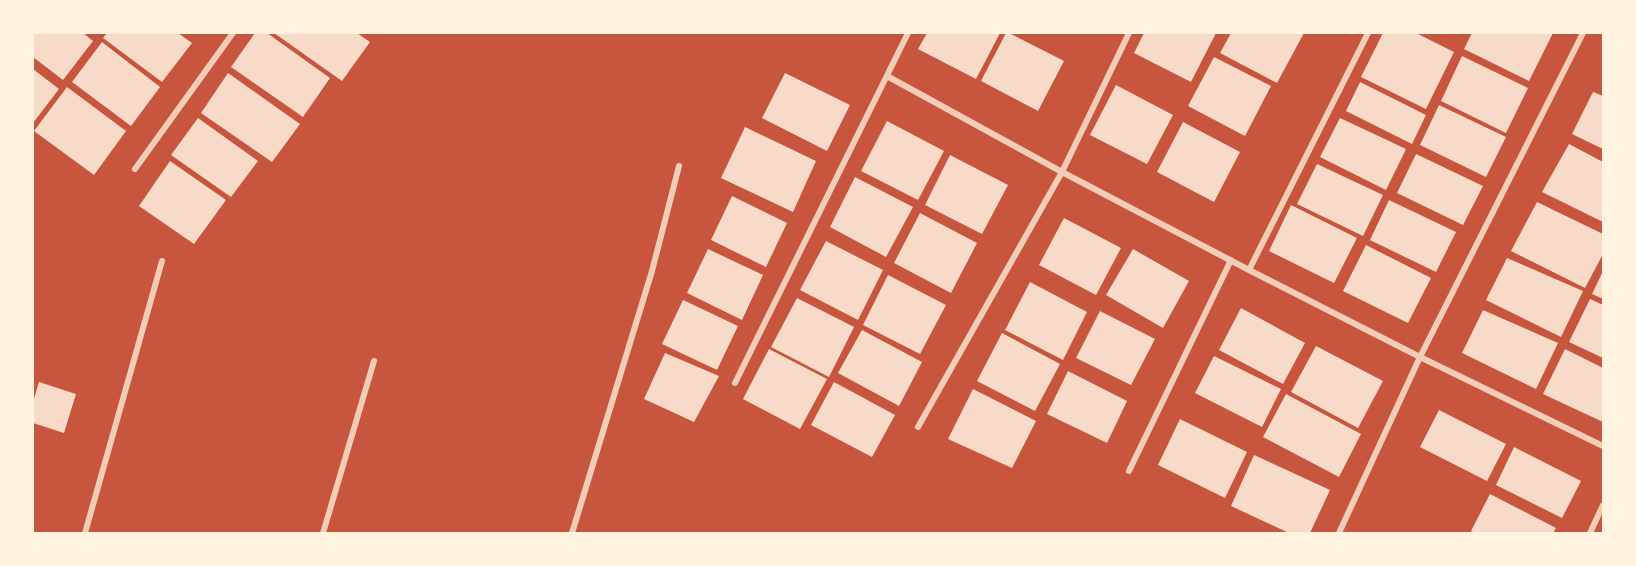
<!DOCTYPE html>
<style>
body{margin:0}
#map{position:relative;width:1636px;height:566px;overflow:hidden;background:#c8553d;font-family:Cabin,sans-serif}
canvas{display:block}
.frame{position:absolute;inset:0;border:34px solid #fff3e0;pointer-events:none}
</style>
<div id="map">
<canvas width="1636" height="566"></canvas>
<div class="frame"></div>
</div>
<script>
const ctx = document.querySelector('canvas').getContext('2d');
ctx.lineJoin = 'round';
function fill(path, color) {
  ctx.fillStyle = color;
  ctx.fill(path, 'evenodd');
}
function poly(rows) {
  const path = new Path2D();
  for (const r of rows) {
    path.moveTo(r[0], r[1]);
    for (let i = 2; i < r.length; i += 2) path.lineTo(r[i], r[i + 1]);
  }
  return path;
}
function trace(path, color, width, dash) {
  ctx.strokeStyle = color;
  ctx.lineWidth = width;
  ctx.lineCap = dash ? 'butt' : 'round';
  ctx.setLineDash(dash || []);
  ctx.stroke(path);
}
fill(poly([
 [33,33,83,33,93,41,63,80,33,57],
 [107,33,178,33,192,43,162,82,103,38],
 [255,33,267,33,330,78,303,117,231,67],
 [274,33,357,33,370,42,342,81],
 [927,33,1000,33,976,79,918,49],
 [1006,33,1009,33,1064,61,1038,111,981,81],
 [1144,33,1216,33,1191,82,1134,53],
 [1231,33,1304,33,1277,83,1220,53],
 [1383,33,1416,33,1454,52,1426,109,1361,77],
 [1472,33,1553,33,1529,81,1464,49],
 [102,42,160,87,131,126,72,82],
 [1462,56,1528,88,1506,133,1441,101],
 [1214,57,1271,86,1245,136,1188,106],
 [33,69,59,89,33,123],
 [228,73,300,124,272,162,201,113],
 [785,73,850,105,827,151,762,118],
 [1360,82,1426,115,1412,144,1346,111],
 [1116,85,1173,115,1147,164,1090,135],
 [67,87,126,131,94,175,34,131],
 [1593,92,1603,96,1603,149,1572,134],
 [1439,105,1506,137,1486,177,1420,145],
 [198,118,258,161,231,197,171,155],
 [1340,118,1406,149,1386,190,1320,157],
 [887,121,944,151,918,200,861,171],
 [1183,122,1240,152,1214,202,1157,172],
 [745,127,816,161,793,212,721,178],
 [1569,144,1603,162,1603,222,1542,192],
 [1416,154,1483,186,1463,225,1397,193],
 [950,155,1008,185,982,234,925,205],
 [170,161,226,200,194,244,139,206],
 [1317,164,1383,195,1363,236,1297,204],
 [855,177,913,207,886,257,830,227],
 [732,196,787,223,766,267,711,240],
 [1389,200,1456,232,1436,272,1370,240],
 [1537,202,1603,234,1603,254,1585,288,1511,251],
 [1291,205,1357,238,1334,283,1269,251],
 [920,213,977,243,951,293,894,263],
 [1064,218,1121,248,1096,295,1039,265],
 [826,241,883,270,858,320,800,290],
 [1366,245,1431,278,1408,323,1343,291],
 [708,249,763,275,742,320,687,293],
 [1133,249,1189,281,1163,328,1106,295],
 [1507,258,1583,291,1561,337,1486,300],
 [1603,271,1603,299,1592,294],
 [888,275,946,305,920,354,863,325],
 [1030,282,1087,312,1063,360,1005,330],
 [797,298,854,327,829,377,771,347],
 [1590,299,1603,305,1603,358,1569,342],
 [683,300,738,326,717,370,662,344],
 [1241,308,1305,343,1283,384,1219,350],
 [1483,310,1558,343,1536,389,1462,353],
 [1100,311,1155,339,1131,385,1076,358],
 [862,330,922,362,899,406,838,373],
 [1002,333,1060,364,1035,411,977,381],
 [1316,346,1383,381,1358,428,1291,392],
 [769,349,827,379,800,429,743,399],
 [1565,349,1603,368,1603,422,1543,394],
 [665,353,719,376,694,422,644,399],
 [1214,356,1281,389,1262,427,1195,393],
 [1068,371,1127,401,1107,443,1047,414],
 [39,382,76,394,64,433,33,423,33,402],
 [834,382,895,415,872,457,811,425],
 [973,389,1036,421,1012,468,948,439],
 [1286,394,1361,434,1339,477,1263,437],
 [1439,410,1506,444,1487,481,1420,447],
 [1180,419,1247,452,1225,498,1158,465],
 [1514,447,1581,481,1562,518,1496,485],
 [1254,455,1330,490,1310,533,1289,533,1231,506],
 [1490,494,1556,528,1553,533,1474,533,1471,531]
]), '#f7dbc8');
trace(poly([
 [887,76,1062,172,1249,270,1420,357,1603,446],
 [135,169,233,33],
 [1249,270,1368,33],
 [735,383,908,33],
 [918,427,1062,172,1129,33],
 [1129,471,1231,260],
 [85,533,162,261],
 [323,533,374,361],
 [572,533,652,271,679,166],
 [1339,533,1420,357,1583,33],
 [1590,533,1603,505]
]), '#f1ccb7', 6);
</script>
